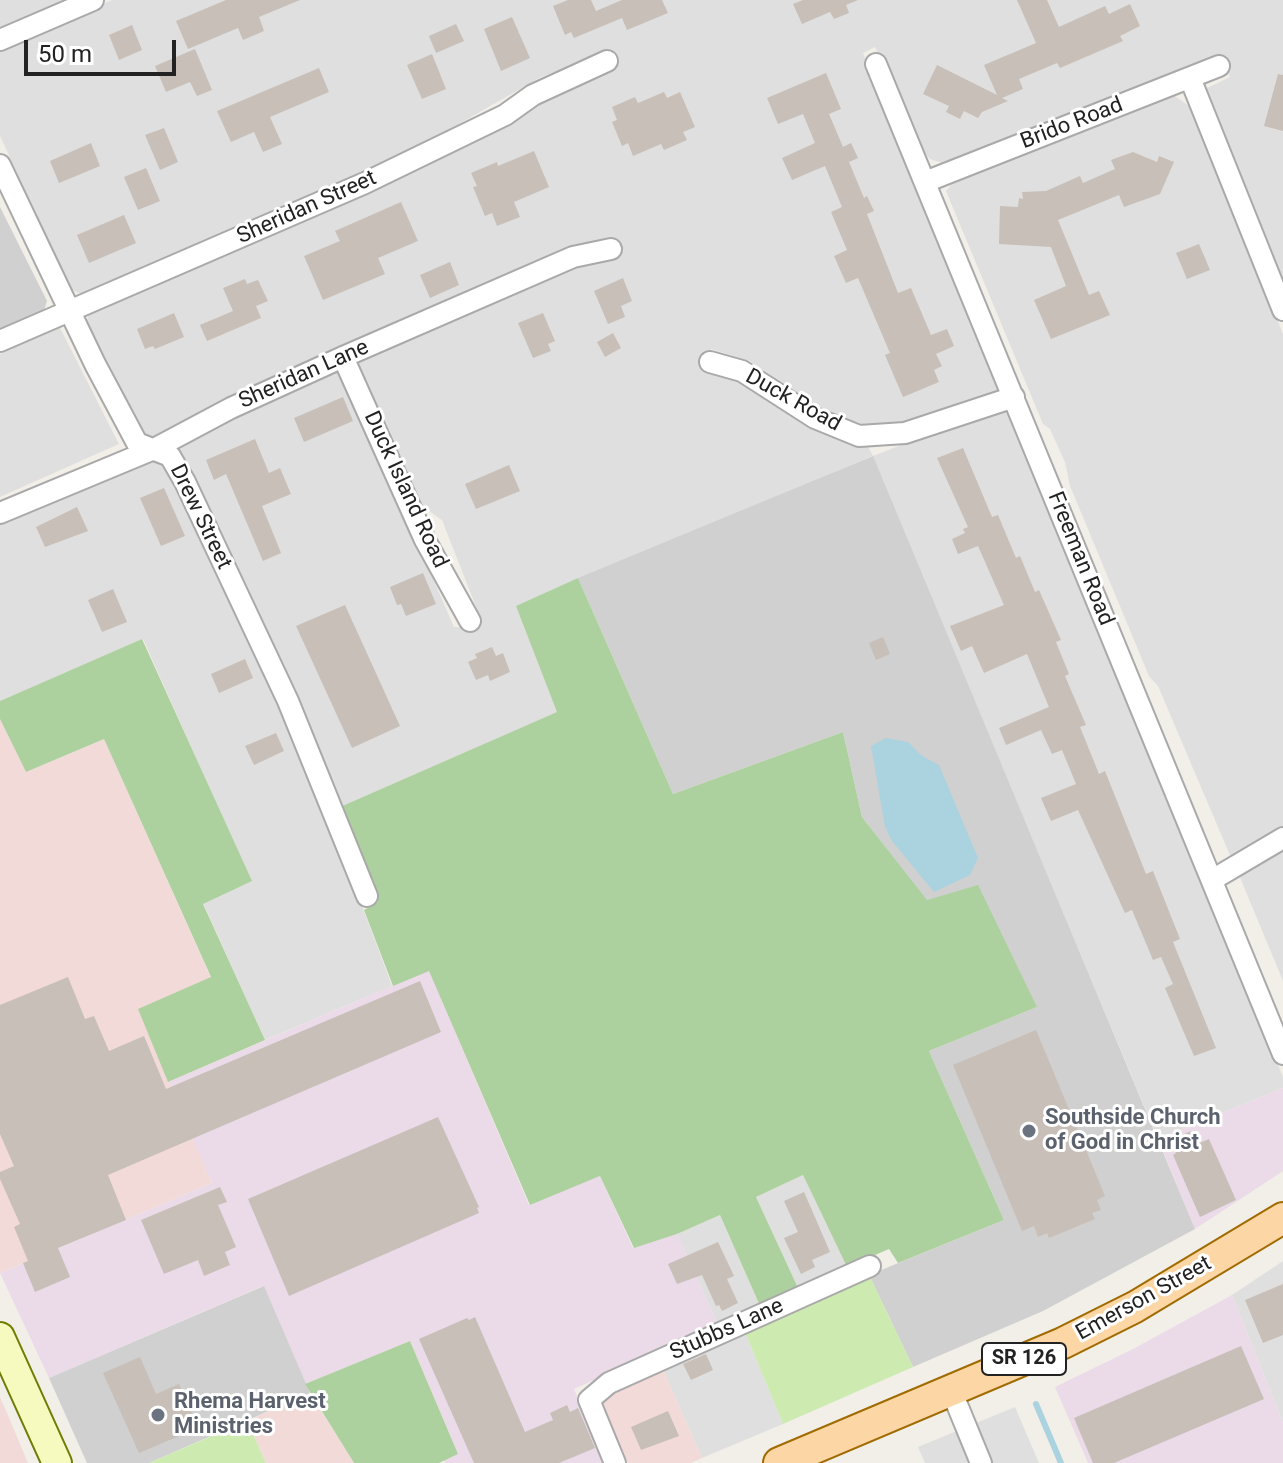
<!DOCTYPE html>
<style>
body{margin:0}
#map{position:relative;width:1283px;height:1463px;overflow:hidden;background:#f2efe9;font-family:Roboto,sans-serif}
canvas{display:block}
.scale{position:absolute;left:24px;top:40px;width:152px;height:36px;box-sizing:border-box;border:4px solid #222;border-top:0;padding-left:10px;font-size:24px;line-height:28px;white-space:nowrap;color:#222;-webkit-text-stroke:6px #fff;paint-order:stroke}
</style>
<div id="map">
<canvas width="1283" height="1463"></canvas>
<div class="scale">50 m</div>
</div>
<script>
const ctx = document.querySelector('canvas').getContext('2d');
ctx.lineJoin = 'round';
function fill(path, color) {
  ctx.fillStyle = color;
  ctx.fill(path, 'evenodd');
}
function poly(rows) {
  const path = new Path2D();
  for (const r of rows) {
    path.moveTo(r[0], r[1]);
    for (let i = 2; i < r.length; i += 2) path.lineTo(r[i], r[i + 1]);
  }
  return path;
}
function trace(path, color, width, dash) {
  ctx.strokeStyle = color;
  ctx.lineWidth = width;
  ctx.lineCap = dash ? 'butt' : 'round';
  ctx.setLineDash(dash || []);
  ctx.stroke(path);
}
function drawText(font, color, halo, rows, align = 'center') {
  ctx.font = font + ' Roboto,sans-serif';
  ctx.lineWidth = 6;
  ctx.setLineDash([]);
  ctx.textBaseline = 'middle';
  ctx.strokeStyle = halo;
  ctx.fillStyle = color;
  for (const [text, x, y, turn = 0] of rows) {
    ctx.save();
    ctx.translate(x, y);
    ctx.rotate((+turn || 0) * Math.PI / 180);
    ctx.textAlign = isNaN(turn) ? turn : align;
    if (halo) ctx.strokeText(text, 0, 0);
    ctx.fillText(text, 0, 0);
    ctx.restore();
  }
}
fill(poly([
 [0,0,73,0,0,32],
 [112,0,1283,0,1283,288,1203,90,1230,77,1220,55,945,164,930,159,920,148,875,47,863,53,1003,395,905,425,868,426,819,410,750,361,711,349,704,366,742,378,816,431,868,446,873,456,986,412,1000,409,1011,413,1283,1077,1283,1088,1158,1139,872,456,517,606,558,712,340,807,177,453,180,445,226,415,328,369,343,373,454,627,472,627,480,617,442,520,415,501,357,366,360,354,575,263,619,255,619,244,570,251,226,404,161,437,149,438,141,431,86,326,88,316,95,308,320,213,501,124,539,98,617,64,611,52,541,77,415,149,320,195,85,296,72,290,0,136,0,48],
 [1172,94,1193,109,1283,334,1283,830,1232,860,1158,686,1149,676,1070,486,1065,462,1050,429,1043,424,946,191,957,178],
 [60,328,119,444,0,497,0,354],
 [151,461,167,467,298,735,392,986,265,1040,203,903,251,881,143,639,0,701,0,520],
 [1283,847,1283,981,1239,875],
 [803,1175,847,1267,799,1290,756,1197],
 [720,1215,760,1306,718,1325,677,1234],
 [1283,1261,1283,1423,1232,1295],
 [744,1330,783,1424,702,1458,662,1368],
 [1015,1407,1039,1463,925,1463,918,1447]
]), '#e0dfdf');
fill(poly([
 [0,719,26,772,104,739,211,978,139,1010,212,1183,0,1273],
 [662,1368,702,1458,691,1463,628,1463,602,1405,612,1388],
 [310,1393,354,1463,266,1463,247,1421],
 [0,1397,10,1420,28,1463,0,1463]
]), '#f2dad9');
fill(poly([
 [429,970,529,1205,600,1176,633,1248,677,1234,718,1325,574,1389,605,1463,445,1463,444,1460,458,1454,410,1341,305,1384,263,1286,49,1378,0,1273,212,1183,168,1082],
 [1283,1088,1283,1171,1195,1229,1158,1139],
 [1232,1295,1283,1423,1283,1463,1088,1463,1055,1387,1133,1349]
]), '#ebdbe8');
fill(poly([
 [0,207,47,301,43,313,0,331],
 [873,456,1195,1229,1043,1311,913,1367,869,1275,1004,1220,929,1051,1037,1007,927,901,862,817,843,732,673,794,578,578],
 [264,1286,310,1393,149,1463,87,1463,49,1378]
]), '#d0d0d0');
fill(poly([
 [869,1275,913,1367,783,1424,744,1330],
 [247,1421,266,1463,149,1463]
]), '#cdebb0');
fill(poly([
 [578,578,673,794,843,732,862,817,927,900,978,885,1037,1007,929,1051,1004,1220,898,1263,889,1249,847,1267,803,1175,756,1197,799,1290,760,1306,720,1215,677,1234,634,1248,600,1176,530,1205,429,971,393,986,364,910,378,902,340,807,557,712,516,606],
 [142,639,252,881,203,904,265,1040,168,1082,138,1009,211,977,104,739,26,772,0,719,0,701],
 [410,1341,458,1454,439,1463,354,1463,305,1384]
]), '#add19e');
fill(poly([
 [886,738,908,742,922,756,939,765,978,858,970,875,934,892,892,841,885,827,871,746]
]), '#aad3df');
trace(poly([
 [1036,1404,1061,1463]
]), '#aad3df', 6);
fill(poly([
 [226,0,300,0,259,17,264,31,243,40,238,28,188,49,176,21],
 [568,0,591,0,596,11,622,0,662,0,668,13,627,30,622,18,574,38,571,32,565,35,553,6],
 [803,0,858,0,846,5,849,13,834,19,830,12,802,24,793,4],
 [1017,0,1047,0,1059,27,1105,6,1109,14,1130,4,1140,26,1120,36,1123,41,1060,68,1057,63,1019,79,1023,89,1002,98,1008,101,982,112,978,118,964,111,960,119,946,112,949,106,923,94,937,65,997,95,984,65,1036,43],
 [512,17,530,58,501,71,484,29],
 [456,24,464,41,436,53,429,36],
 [132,25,142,50,119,60,109,35],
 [195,49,212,90,197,96,190,82,166,92,155,66],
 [432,54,446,89,422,99,407,65],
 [319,68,329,92,270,117,282,144,263,152,254,132,231,142,217,111],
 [826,73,841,109,829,114,843,147,851,143,858,158,849,162,864,198,867,196,874,211,867,214,898,293,911,288,931,335,947,329,954,346,936,354,942,366,934,370,939,382,903,397,885,355,890,353,858,278,846,283,834,256,847,250,831,212,842,207,825,166,792,180,782,158,815,143,803,114,778,124,767,98],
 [1278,74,1283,75,1283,131,1264,126],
 [664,92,667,98,680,92,695,127,683,132,687,140,664,150,661,144,633,156,628,143,622,146,612,122,617,120,612,107,635,97,638,103],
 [164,128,178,162,160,170,145,135],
 [91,143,100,166,59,183,50,161],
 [534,151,549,187,514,202,520,217,497,226,492,213,485,216,473,187,477,186,471,173,497,162,498,166],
 [1133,152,1157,162,1159,156,1174,162,1160,194,1124,207,1119,195,1058,220,1089,295,1099,291,1110,315,1051,339,1034,300,1066,286,1051,247,999,244,1000,206,1018,207,1019,198,1023,199,1022,192,1046,191,1080,176,1083,183,1115,169,1111,160],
 [146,168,160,201,138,210,124,177],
 [401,202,418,241,378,258,385,274,323,300,304,256,340,241,335,231],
 [124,215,136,243,89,263,77,235],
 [1199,244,1210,270,1187,279,1176,253],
 [450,262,459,285,430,298,420,275],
 [623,278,632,301,621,306,625,317,608,324,594,291],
 [245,279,247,284,258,280,268,301,256,306,261,318,207,341,200,325,233,311,223,288],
 [174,313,184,337,155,349,153,346,145,349,137,329],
 [543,313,555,341,548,344,551,351,533,358,518,323],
 [613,333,621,348,605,357,597,342],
 [343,397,353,421,304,442,294,418],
 [255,439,269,473,280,468,291,494,262,506,281,553,263,561,226,474,214,480,206,460],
 [963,448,992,517,998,515,1016,558,1020,556,1035,592,1039,590,1061,640,1056,642,1069,674,1065,676,1086,725,1080,727,1099,774,1105,771,1146,874,1153,871,1180,939,1173,942,1216,1048,1194,1056,1165,988,1173,984,1161,957,1153,960,1132,910,1125,913,1078,810,1051,821,1041,798,1076,784,1062,750,1052,754,1041,730,1006,745,999,728,1049,707,1027,654,984,673,972,646,961,651,950,626,1004,605,978,546,958,554,952,539,965,533,963,529,968,527,937,458],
 [509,465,520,491,476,509,465,484],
 [164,488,185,536,161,546,140,498],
 [77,507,88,531,45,547,36,527],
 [423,573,436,604,406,616,401,604,397,605,390,587],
 [113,589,127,622,102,632,88,600],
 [345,605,400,726,352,748,296,626],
 [883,637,890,654,876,660,869,643],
 [492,647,496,656,503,653,510,672,490,681,488,675,476,680,468,662,477,658,475,654],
 [245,659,253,678,219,693,211,674],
 [276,733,284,751,254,765,245,746],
 [68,977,85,1019,94,1016,109,1051,144,1036,166,1089,420,981,441,1032,108,1175,126,1220,58,1248,70,1277,35,1292,23,1263,28,1261,14,1227,20,1224,0,1179,0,1172,14,1166,0,1134,0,1005],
 [1036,1030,1105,1196,1097,1200,1101,1210,1092,1213,1095,1219,1049,1238,1047,1233,1038,1237,1034,1226,1022,1231,953,1065],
 [438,1117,479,1207,477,1208,479,1213,289,1296,248,1199],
 [1192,1131,1197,1144,1209,1139,1236,1200,1200,1217,1173,1155,1176,1153,1170,1139],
 [220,1187,227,1202,218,1205,236,1247,225,1252,230,1265,204,1276,198,1260,164,1274,141,1220],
 [804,1192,830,1252,812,1260,815,1267,801,1274,784,1238,798,1232,784,1201],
 [718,1242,734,1276,727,1279,738,1303,722,1311,719,1305,716,1306,702,1275,677,1284,668,1264],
 [1283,1284,1283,1335,1263,1343,1245,1300],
 [475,1317,525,1432,553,1420,550,1413,567,1405,570,1412,578,1408,595,1448,559,1463,474,1463,419,1339,467,1318,469,1320],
 [1241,1346,1264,1399,1114,1463,1093,1463,1074,1418],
 [706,1354,713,1370,691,1380,683,1364],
 [140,1357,156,1394,179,1384,198,1428,139,1453,103,1373],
 [668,1411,679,1436,641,1450,631,1427]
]), '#c7bfb8');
const street = poly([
 [0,40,93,0],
 [876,64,1283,1054],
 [1190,78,1283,310],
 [0,165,95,364,137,443,170,456,185,482,288,701,367,896],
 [925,182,1219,66],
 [0,341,365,183,505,115,533,95,607,61],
 [343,357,425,540,470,621],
 [710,362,742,371,815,418,859,436,905,433,1014,397],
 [0,513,154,449,231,408,343,357,573,257,611,249],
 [1212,880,1283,838],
 [951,1390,981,1463],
 [615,1463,589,1400,609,1383,870,1266]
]);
const secondary = poly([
 [0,1337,57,1463]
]);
const primary = poly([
 [779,1463,1063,1343,1135,1307,1283,1218]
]);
trace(street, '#a9a9a9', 24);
trace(secondary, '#707d05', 32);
trace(primary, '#a06b00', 34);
trace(street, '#fff', 20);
trace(secondary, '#f7fabf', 28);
trace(primary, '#fcd6a4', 30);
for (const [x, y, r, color] of [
 [1029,1131,8,"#6b7280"],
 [158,1415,8,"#6b7280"]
]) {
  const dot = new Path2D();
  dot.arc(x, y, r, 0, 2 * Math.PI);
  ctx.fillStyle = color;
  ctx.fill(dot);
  trace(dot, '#fff', 3);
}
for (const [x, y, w] of [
 [1024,1359,84]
]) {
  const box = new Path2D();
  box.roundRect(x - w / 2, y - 16, w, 32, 6);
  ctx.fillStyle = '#fff';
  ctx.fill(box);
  trace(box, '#222', 2);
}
drawText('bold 20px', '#222', null, [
 ["SR 126",1024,1359]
]);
drawText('22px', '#222', '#fff', [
 ["Brido Road",1072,124,-21],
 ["Sheridan Street",307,208,-24],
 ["Sheridan Lane",304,375,-24],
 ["Duck Road",793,401,29],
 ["Duck Island Road",405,490,65],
 ["Drew Street",200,517,64],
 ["Freeman Road",1080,559,68],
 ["Emerson Street",1144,1299,-29],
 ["Stubbs Lane",727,1330,-24]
]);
drawText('bold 22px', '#5b616d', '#fff', [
 ["Southside Church",1045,1118],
 ["of God in Christ",1045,1143],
 ["Rhema Harvest",174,1402],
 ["Ministries",174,1427]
], 'left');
</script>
